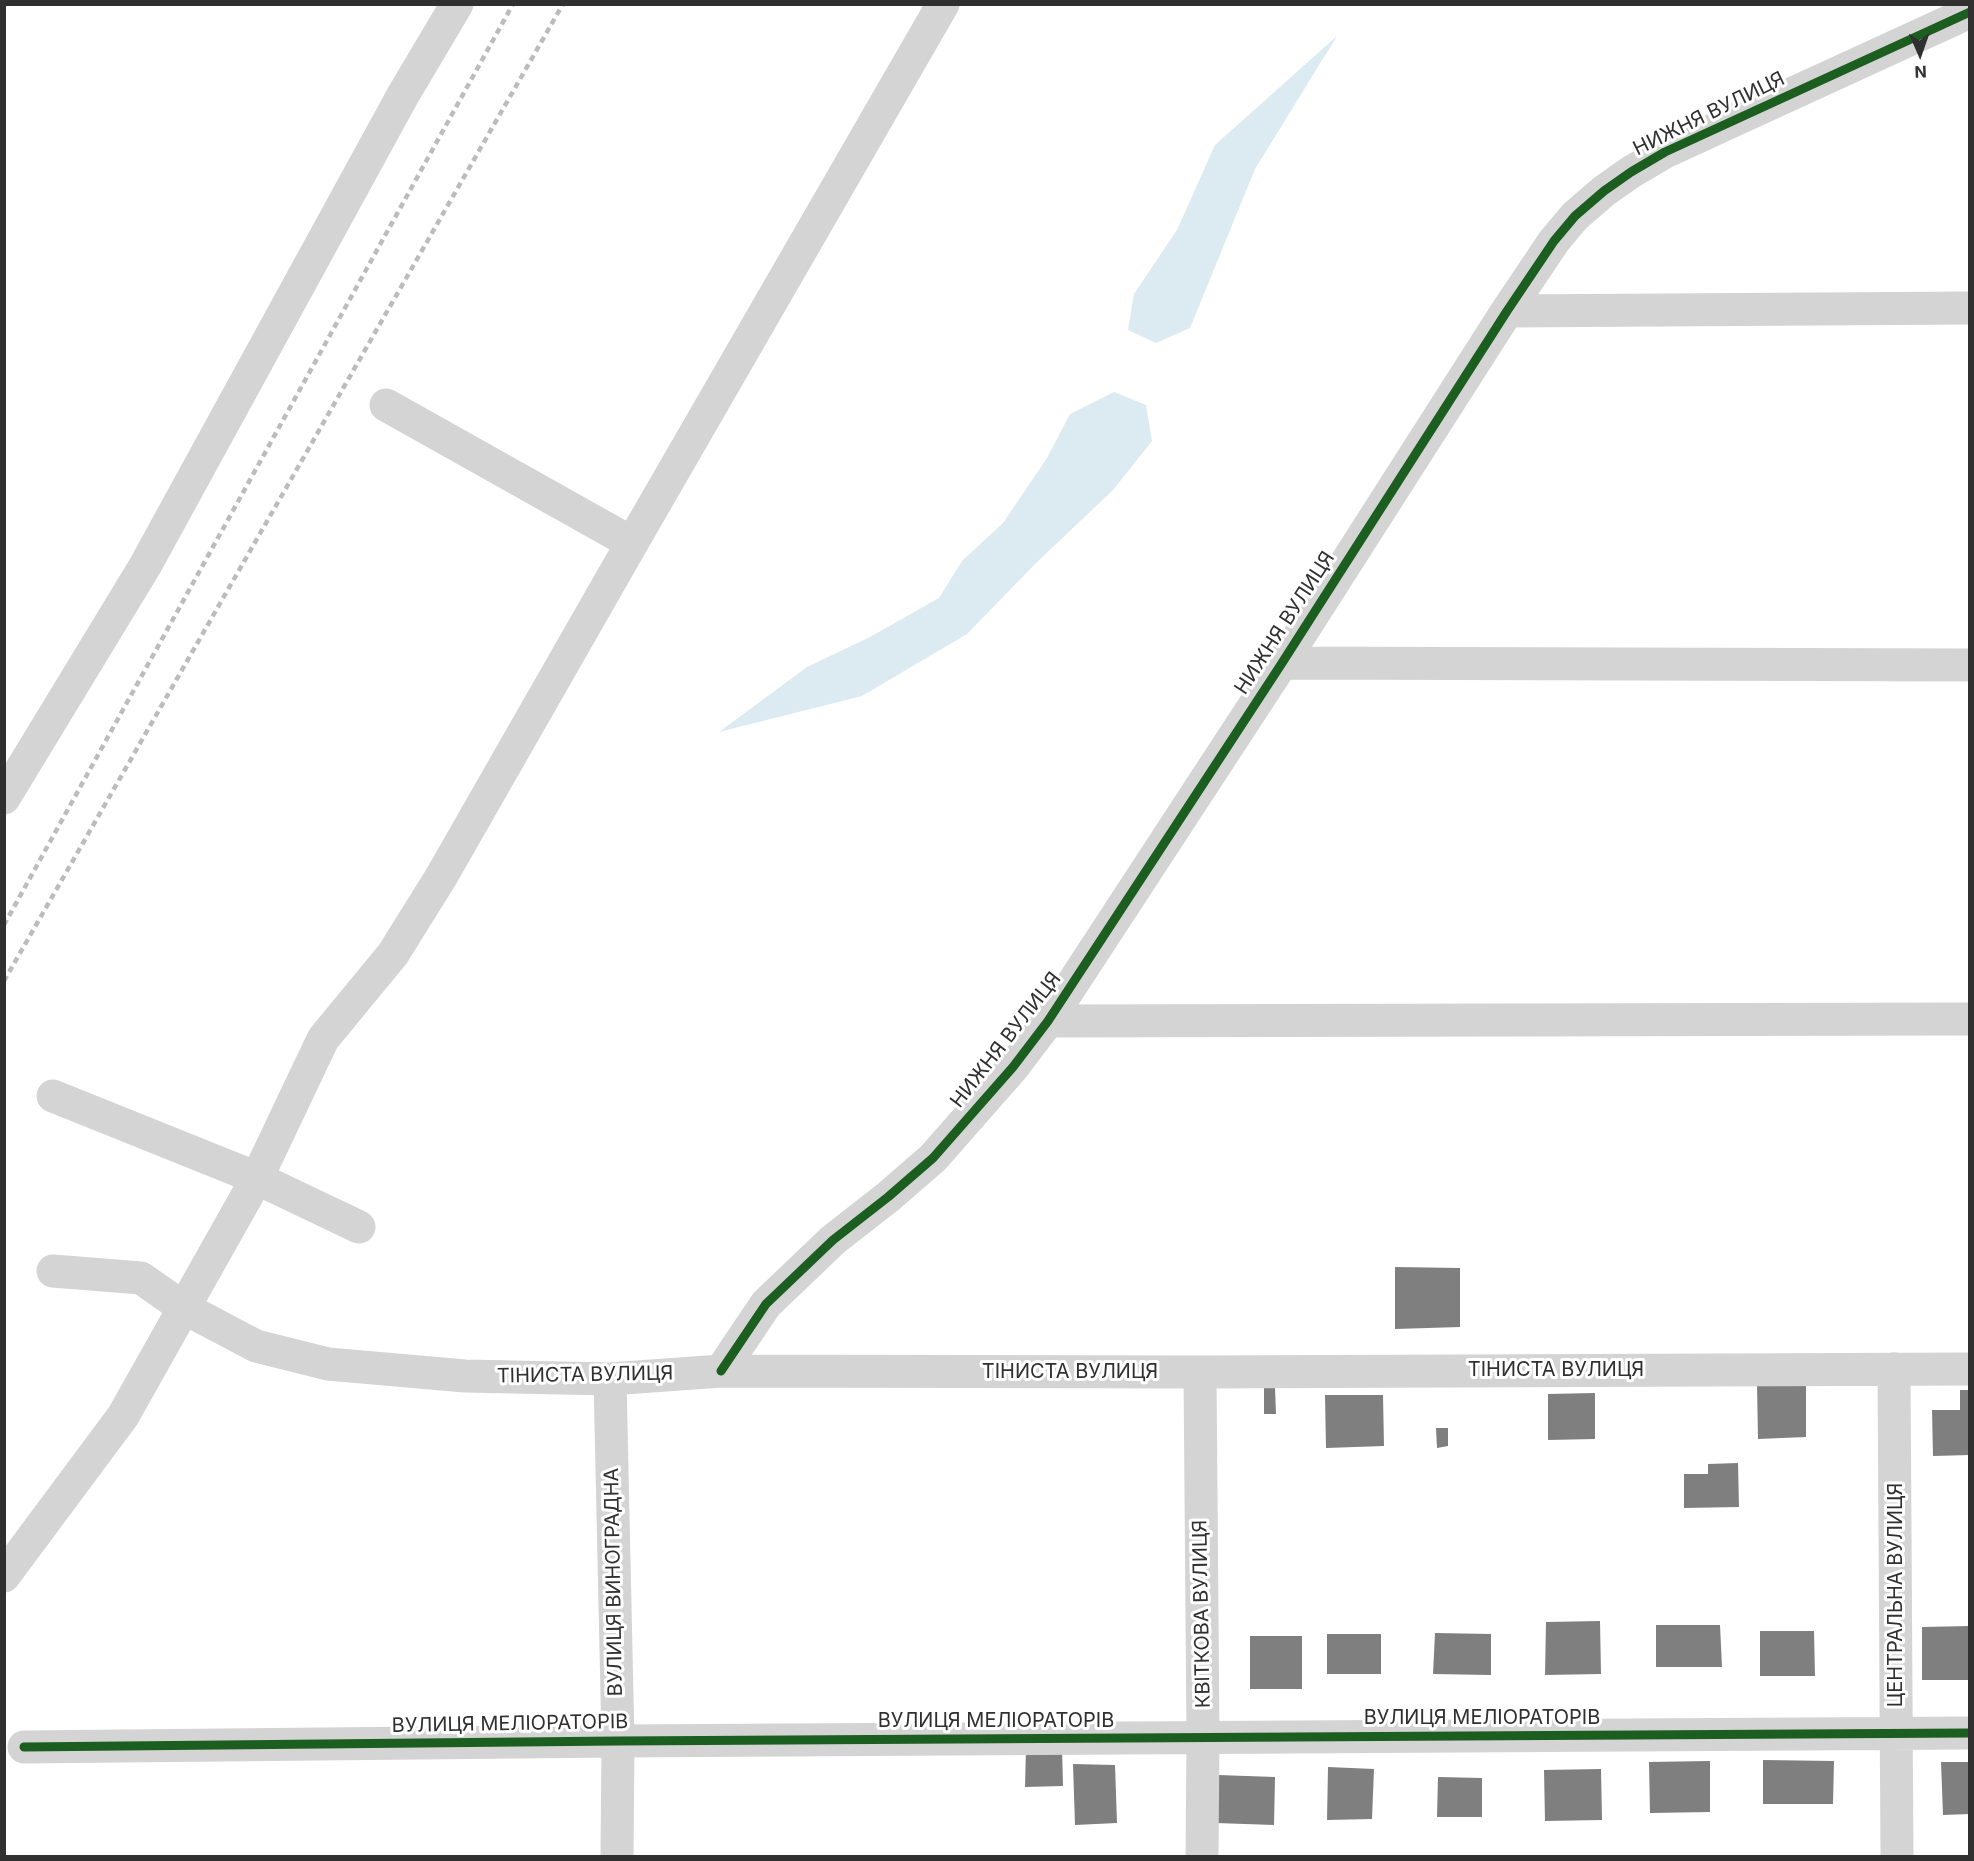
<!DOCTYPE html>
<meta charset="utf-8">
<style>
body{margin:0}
#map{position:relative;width:1974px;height:1861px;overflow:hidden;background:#fff;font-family:Inter,sans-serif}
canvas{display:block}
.frame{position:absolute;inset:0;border:6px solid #303030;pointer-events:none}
.north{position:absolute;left:1890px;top:24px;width:60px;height:60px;-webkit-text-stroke:4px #fff;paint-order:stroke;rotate:178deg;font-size:16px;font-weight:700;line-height:24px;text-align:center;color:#303030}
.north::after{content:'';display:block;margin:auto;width:21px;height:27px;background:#303030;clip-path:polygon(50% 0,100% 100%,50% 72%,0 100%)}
</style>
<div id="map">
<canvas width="1974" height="1861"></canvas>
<div class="frame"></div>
<div class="north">N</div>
</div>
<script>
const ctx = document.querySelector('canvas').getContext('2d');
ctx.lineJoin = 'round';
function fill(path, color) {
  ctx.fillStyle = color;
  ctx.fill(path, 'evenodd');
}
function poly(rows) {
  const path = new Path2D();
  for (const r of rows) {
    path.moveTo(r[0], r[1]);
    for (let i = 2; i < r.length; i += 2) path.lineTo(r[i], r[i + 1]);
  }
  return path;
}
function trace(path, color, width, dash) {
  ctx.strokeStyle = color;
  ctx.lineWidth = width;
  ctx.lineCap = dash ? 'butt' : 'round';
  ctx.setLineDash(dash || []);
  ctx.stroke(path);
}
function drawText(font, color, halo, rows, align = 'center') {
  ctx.font = font + ' Inter,sans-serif';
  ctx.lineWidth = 6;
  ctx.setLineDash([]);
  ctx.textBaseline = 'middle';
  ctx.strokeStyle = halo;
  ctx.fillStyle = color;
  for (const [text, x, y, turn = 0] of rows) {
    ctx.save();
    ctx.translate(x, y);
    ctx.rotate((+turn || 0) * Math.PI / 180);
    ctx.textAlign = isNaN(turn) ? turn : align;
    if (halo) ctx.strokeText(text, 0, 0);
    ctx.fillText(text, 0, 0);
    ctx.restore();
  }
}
fill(poly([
 [1337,36,1255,169,1190,328,1156,343,1128,330,1134,294,1177,230,1215,145],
 [1114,392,1146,405,1152,441,1113,490,1036,563,967,634,862,696,719,732,807,667,870,637,939,598,962,561,1003,523,1047,458,1070,414]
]), '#dbebf1');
fill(poly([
 [1395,1267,1460,1268,1460,1327,1395,1329],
 [1806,1383,1806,1437,1758,1439,1757,1385],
 [1264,1388,1275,1388,1276,1414,1264,1414],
 [1960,1390,1970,1390,1970,1455,1933,1456,1932,1410,1960,1410],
 [1595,1393,1595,1439,1548,1440,1548,1394],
 [1325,1395,1383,1395,1384,1446,1326,1448],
 [1436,1428,1448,1428,1448,1446,1437,1448],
 [1738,1463,1739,1507,1684,1508,1684,1474,1708,1474,1708,1464],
 [1600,1621,1601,1674,1545,1675,1546,1622],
 [1656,1625,1720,1625,1722,1667,1656,1667],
 [1970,1626,1970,1680,1922,1680,1922,1627],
 [1760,1631,1814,1631,1815,1676,1760,1676],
 [1435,1633,1491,1634,1491,1675,1433,1674],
 [1327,1634,1381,1634,1381,1674,1327,1674],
 [1250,1636,1302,1636,1302,1689,1250,1689],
 [1062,1747,1063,1786,1025,1787,1026,1748],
 [1763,1760,1834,1761,1833,1804,1763,1804],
 [1710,1761,1710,1812,1650,1813,1649,1762],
 [1941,1762,1970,1762,1970,1814,1943,1815],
 [1073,1764,1115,1765,1117,1823,1075,1825],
 [1328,1767,1374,1769,1372,1819,1327,1820],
 [1601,1769,1602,1820,1545,1821,1544,1770],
 [1218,1775,1275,1777,1274,1825,1216,1823],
 [1438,1777,1482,1778,1482,1817,1437,1817]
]), '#7f7f7f');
trace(poly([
 [1507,311,1970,308],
 [386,405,632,543],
 [1282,663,1970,665],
 [4,798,145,566,403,95,457,4],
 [1048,1021,1970,1019],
 [53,1096,252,1176,359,1227],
 [53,1271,141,1278,184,1308,256,1346,328,1364,465,1376,610,1379,721,1371,1200,1372,1970,1369],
 [1894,1369,1897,1856],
 [721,1371,766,1304,833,1240,888,1197,933,1158,1013,1067,1048,1021,1282,663,1507,311,1554,241,1575,216,1604,191,1631,172,1665,152,1970,12],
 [1200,1372,1203,1738,1202,1856],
 [610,1379,618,1741,617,1856],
 [4,1576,123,1416,257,1178,323,1039,393,954,441,877,632,543,943,4],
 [24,1747,618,1741,1970,1733]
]), '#d4d4d4', 33);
trace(poly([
 [4,925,513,4],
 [4,981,563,4]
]), '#bcbcbc', 4.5, [6, 4.5]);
trace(poly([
 [721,1371,766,1304,833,1240,888,1197,933,1158,1013,1067,1048,1021,1282,663,1507,311,1554,241,1575,216,1604,191,1631,172,1665,152,1970,12],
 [24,1747,618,1741,1970,1733]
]), '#1b5e20', 9);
drawText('20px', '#303030', '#fff', [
 ["НИЖНЯ ВУЛИЦЯ",1709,114,-26],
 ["НИЖНЯ ВУЛИЦЯ",1285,623,-57],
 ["НИЖНЯ ВУЛИЦЯ",1006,1040,-52],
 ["ТІНИСТА ВУЛИЦЯ",1556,1370],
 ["ТІНИСТА ВУЛИЦЯ",1070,1372],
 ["ТІНИСТА ВУЛИЦЯ",585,1375,-1],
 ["ВУЛИЦЯ ВИНОГРАДНА",614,1582,-91],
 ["ЦЕНТРАЛЬНА ВУЛИЦЯ",1896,1595,-90],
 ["КВІТКОВА ВУЛИЦЯ",1202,1614,-91],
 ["ВУЛИЦЯ МЕЛІОРАТОРІВ",1482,1718],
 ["ВУЛИЦЯ МЕЛІОРАТОРІВ",996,1721],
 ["ВУЛИЦЯ МЕЛІОРАТОРІВ",510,1724,-1]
]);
</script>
